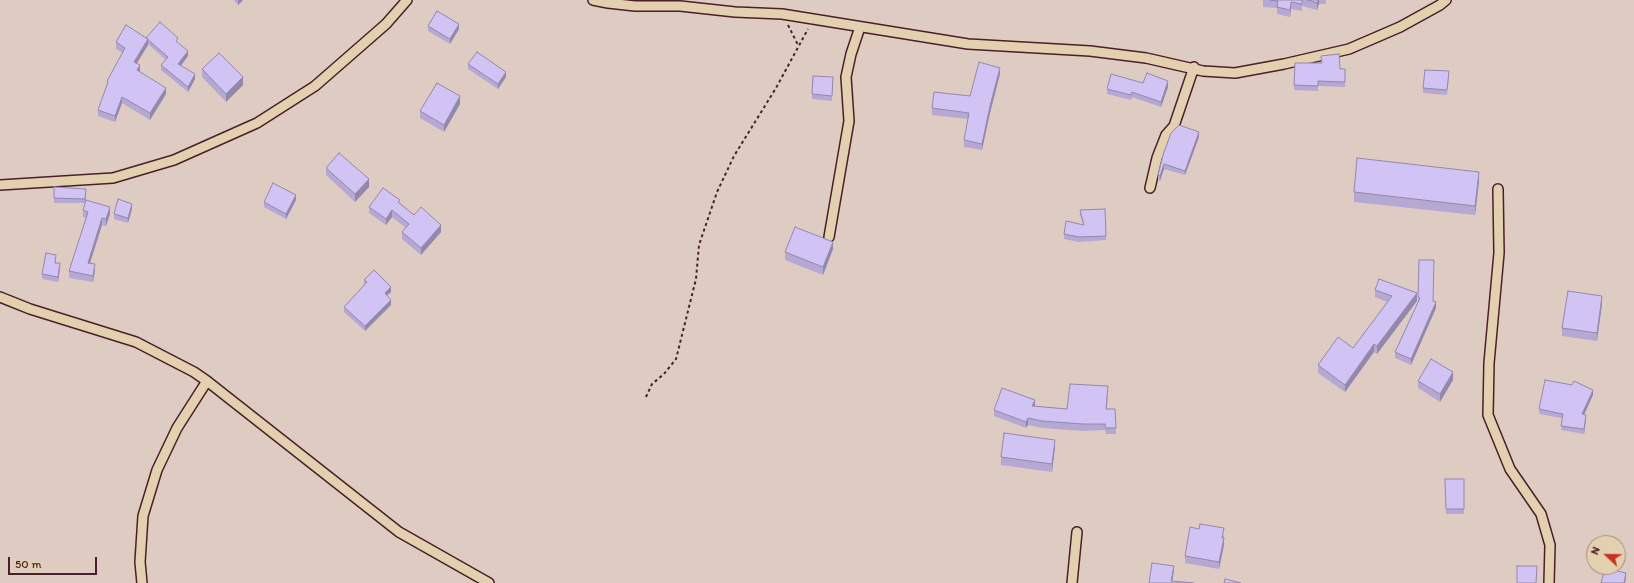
<!DOCTYPE html>
<style>
body{margin:0}
#map{position:relative;width:1634px;height:583px;overflow:hidden;background:#deccc3;font-family:Itim,sans-serif}
canvas{display:block}
.north{position:absolute;left:1586px;top:535px;width:40px;height:40px;box-sizing:border-box;background:#e3d0ae;border:1px solid #a6897a;border-radius:50%;rotate:292deg;font-size:11px;font-weight:700;line-height:16px;text-align:center;color:#4a1f2b}
.north::after{content:'';display:block;margin:auto;width:14px;height:18px;background:#c8321e;clip-path:polygon(50% 0,100% 100%,50% 72%,0 100%)}
.scale{position:absolute;left:8px;top:557px;width:89px;height:18px;box-sizing:border-box;border:2px solid #4a1f2b;border-top:0;padding-left:5px;font-size:12px;line-height:14px;white-space:nowrap;color:#4a1f2b;-webkit-text-stroke:3px #e3d0ae;paint-order:stroke}
</style>
<div id="map">
<canvas width="1634" height="583"></canvas>
<div class="north">N</div>
<div class="scale">50 m</div>
</div>
<script>
const ctx = document.querySelector('canvas').getContext('2d');
ctx.lineJoin = 'round';
function poly(rows) {
  const path = new Path2D();
  for (const r of rows) {
    path.moveTo(r[0], r[1]);
    for (let i = 2; i < r.length; i += 2) path.lineTo(r[i], r[i + 1]);
  }
  return path;
}
function trace(path, color, width, dash) {
  ctx.strokeStyle = color;
  ctx.lineWidth = width;
  ctx.lineCap = dash ? 'butt' : 'round';
  ctx.setLineDash(dash || []);
  ctx.stroke(path);
}
function fill(path, color) {
  ctx.fillStyle = color;
  ctx.fill(path, 'evenodd');
}
const street = poly([
 [593,0,608,3,635,6,680,6,735,12,782,14,968,44,1090,51,1146,58,1203,71,1235,73,1284,64,1349,49,1400,27,1440,5,1446,0],
 [0,185,113,178,174,160,257,123,315,86,386,24,407,0],
 [1150,188,1157,158,1166,135,1174,126,1194,67],
 [1498,189,1499,253,1489,363,1488,415,1510,469,1541,514,1550,545,1549,583],
 [829,237,849,121,846,77,851,54,860,27],
 [0,297,30,309,136,342,194,372,207,381,399,532,489,583],
 [142,583,140,562,143,516,157,470,177,428,207,381],
 [1072,583,1077,532]
]);
trace(street, '#4a1f2b', 12);
trace(poly([
 [788,25,798,45],
 [646,397,652,384,664,374,676,359,696,279,699,245,717,192,734,156,776,88,808,29]
]), '#4a1f2b', 2, [3, 3]);
trace(street, '#e3d0ae', 9);
fill(poly([
 [234,0,243,0,238,5],
 [1263,0,1326,0,1326,4,1319,4,1317,10,1302,6,1302,11,1291,9,1290,17,1277,14,1277,8,1263,7],
 [428,26,459,29,450,44,428,31],
 [146,38,178,43,188,56,181,66,195,79,188,92,161,70,161,65,166,60,148,44,137,63,140,72,166,94,150,120,122,103,115,122,98,116,98,110,107,85,107,81,123,53,116,49,116,42],
 [1295,63,1345,69,1345,87,1318,86,1318,91,1294,90],
 [468,64,506,77,498,89,468,69],
 [202,69,243,85,226,102,202,77],
 [1000,74,990,113,982,150,964,147,964,140,968,119,932,115,932,108,970,96],
 [1449,77,1447,95,1423,93,1423,88],
 [833,83,832,101,812,99,812,94],
 [1143,83,1168,87,1161,107,1132,97,1131,100,1107,94,1107,89],
 [460,104,444,132,420,118,420,111],
 [1199,137,1185,175,1164,169,1160,181,1158,180,1158,175,1163,155],
 [326,168,369,187,355,202,326,175],
 [1479,182,1475,215,1354,202,1354,192],
 [54,187,86,194,85,203,54,203],
 [296,200,286,219,264,207,264,202],
 [400,203,414,215,441,232,421,255,402,239,402,232,406,228,392,217,386,225,369,213,369,207],
 [132,209,128,223,114,219,114,214],
 [1105,209,1106,240,1079,242,1064,239,1064,234,1083,225,1080,215,1080,210],
 [83,210,110,214,106,226,102,225,90,263,95,270,93,282,69,278,69,271,86,218,83,217],
 [833,249,823,275,785,260,785,252],
 [56,260,56,263,60,268,58,282,42,279,42,274],
 [1419,260,1436,308,1411,365,1395,358,1395,352,1418,302],
 [364,280,391,292,387,295,391,305,365,331,344,312,344,307,364,285],
 [1375,290,1417,301,1377,354,1374,352,1345,392,1318,373,1318,365,1353,348,1387,302,1375,297],
 [1602,304,1597,341,1562,336,1562,328],
 [1453,380,1440,402,1418,388,1418,381],
 [1108,393,1107,409,1115,409,1116,434,1106,434,1105,430,1083,431,1042,428,1028,425,1026,428,994,416,994,410,1035,406,1067,409],
 [1593,395,1584,415,1586,420,1584,434,1561,430,1562,418,1539,414,1539,409],
 [1055,447,1052,472,1001,465,1001,457],
 [1445,479,1464,479,1464,514,1446,514],
 [1224,535,1224,545,1219,569,1185,563,1185,556]
]), '#b5a8d3');
fill(poly([
 [238,0,243,0,238,5],
 [1318,0,1319,0,1319,4,1317,10,1317,3],
 [1291,2,1291,9,1290,17,1290,10],
 [459,24,459,29,450,44,450,39],
 [148,39,148,45,134,68,134,62],
 [188,51,188,56,178,69,178,64],
 [140,65,140,72,137,70],
 [1000,68,1000,74,990,113,982,150,982,144,990,106],
 [506,72,506,77,498,89,498,84],
 [195,74,195,79,188,92,188,87],
 [243,77,243,85,226,102,226,94],
 [1168,81,1168,87,1161,107,1161,102],
 [166,88,166,94,150,120,150,113],
 [460,96,460,104,444,132,444,125],
 [122,97,122,103,115,122,115,116],
 [1199,132,1199,137,1185,175,1185,171],
 [1164,164,1164,169,1160,181,1160,176],
 [1479,172,1479,182,1475,215,1475,206],
 [369,179,369,187,355,202,355,194],
 [86,189,86,194,85,203,85,199],
 [296,195,296,200,286,219,286,214],
 [132,204,132,209,128,223,128,218],
 [110,207,110,214,106,226,106,219],
 [392,210,392,217,386,225,386,219],
 [102,218,102,225,88,269,88,263],
 [441,225,441,232,421,255,421,248],
 [833,242,833,249,823,275,823,267],
 [60,263,60,268,58,282,58,277],
 [95,264,95,270,93,282,93,276],
 [391,287,391,292,385,297,385,293],
 [1417,293,1417,301,1377,354,1377,346],
 [1602,296,1602,304,1597,341,1597,333],
 [391,300,391,305,365,331,365,326],
 [1436,302,1436,308,1411,365,1411,359],
 [1374,344,1374,352,1345,392,1345,385],
 [1453,372,1453,380,1440,402,1440,394],
 [1593,390,1593,395,1582,419,1582,414],
 [1035,400,1035,406,1032,406],
 [1586,415,1586,420,1584,434,1584,429],
 [1028,418,1028,425,1026,428,1026,422],
 [1055,440,1055,447,1052,472,1052,464],
 [1224,538,1224,545,1219,569,1219,562],
 [1174,566,1174,571,1172,583,1171,583],
 [1626,573,1626,578,1625,583,1624,583]
]), '#9388ac');
const building = poly([
 [1270,0,1302,0,1302,4,1291,2,1290,10,1277,7,1278,1,1270,0],
 [1308,0,1318,0,1317,3,1308,0],
 [437,11,459,24,450,39,428,26,437,11],
 [160,22,178,38,176,41,188,51,178,64,195,74,188,87,161,65,168,57,146,38,160,22],
 [126,25,148,39,134,62,140,65,137,70,166,88,150,113,122,97,115,116,98,110,108,82,107,81,125,48,116,42,126,25],
 [477,52,506,72,498,84,468,64,477,52],
 [219,53,243,77,226,94,202,69,219,53],
 [1339,54,1340,69,1345,69,1345,82,1318,81,1318,86,1294,85,1295,63,1322,63,1321,56,1339,54],
 [979,62,1000,68,990,106,982,144,964,140,969,113,932,108,934,92,970,96,979,62],
 [1425,70,1449,71,1447,90,1423,88,1425,70],
 [1147,73,1168,81,1161,102,1132,92,1131,95,1107,89,1111,74,1143,83,1147,73],
 [813,76,833,77,832,96,812,94,813,76],
 [437,83,460,96,444,125,420,111,437,83],
 [1179,125,1199,132,1185,171,1164,164,1160,176,1158,175,1163,155,1171,133,1179,125],
 [339,153,369,179,355,194,326,168,339,153],
 [1357,158,1479,172,1475,206,1354,192,1357,158],
 [273,183,296,195,286,214,264,202,273,183],
 [54,187,86,189,85,199,54,198,54,187],
 [383,188,400,200,398,202,414,215,421,207,441,225,421,248,402,232,409,224,392,210,386,219,369,207,383,188],
 [118,199,132,204,128,218,114,214,118,199],
 [86,200,110,207,106,219,102,218,88,263,95,264,93,276,69,271,88,212,83,210,86,200],
 [1105,209,1106,236,1079,237,1064,234,1066,221,1084,225,1080,210,1105,209],
 [795,227,833,242,823,267,785,252,795,227],
 [46,253,56,255,55,263,60,263,58,277,42,274,46,253],
 [1419,260,1434,260,1433,301,1436,302,1411,359,1395,352,1420,298,1418,297,1419,260],
 [374,270,391,287,385,293,391,300,365,326,344,307,367,282,364,280,374,270],
 [1379,279,1417,293,1377,346,1374,344,1345,385,1318,365,1338,337,1353,348,1392,296,1375,290,1379,279],
 [1568,291,1602,296,1597,333,1562,328,1568,291],
 [1431,359,1453,372,1440,394,1418,381,1431,359],
 [1545,380,1572,385,1574,381,1593,390,1582,414,1586,415,1584,429,1561,426,1563,414,1539,409,1545,380],
 [1070,384,1108,386,1106,409,1115,409,1116,428,1106,428,1105,424,1083,424,1042,421,1028,418,1026,422,994,410,1002,388,1035,400,1032,406,1067,409,1070,384],
 [1004,433,1055,440,1052,464,1001,457,1004,433],
 [1445,479,1464,479,1464,509,1446,509,1445,479],
 [1200,524,1224,528,1222,538,1224,538,1219,562,1185,556,1190,527,1199,529,1200,524],
 [1152,563,1174,566,1171,581,1194,583,1149,583,1152,563],
 [1517,566,1537,566,1536,583,1517,583,1517,566],
 [1605,568,1626,573,1624,583,1601,583,1605,568],
 [1225,579,1241,583,1224,583,1225,579]
]);
fill(building, '#d2c3f5');
trace(building, '#9388ac', 1);
</script>
